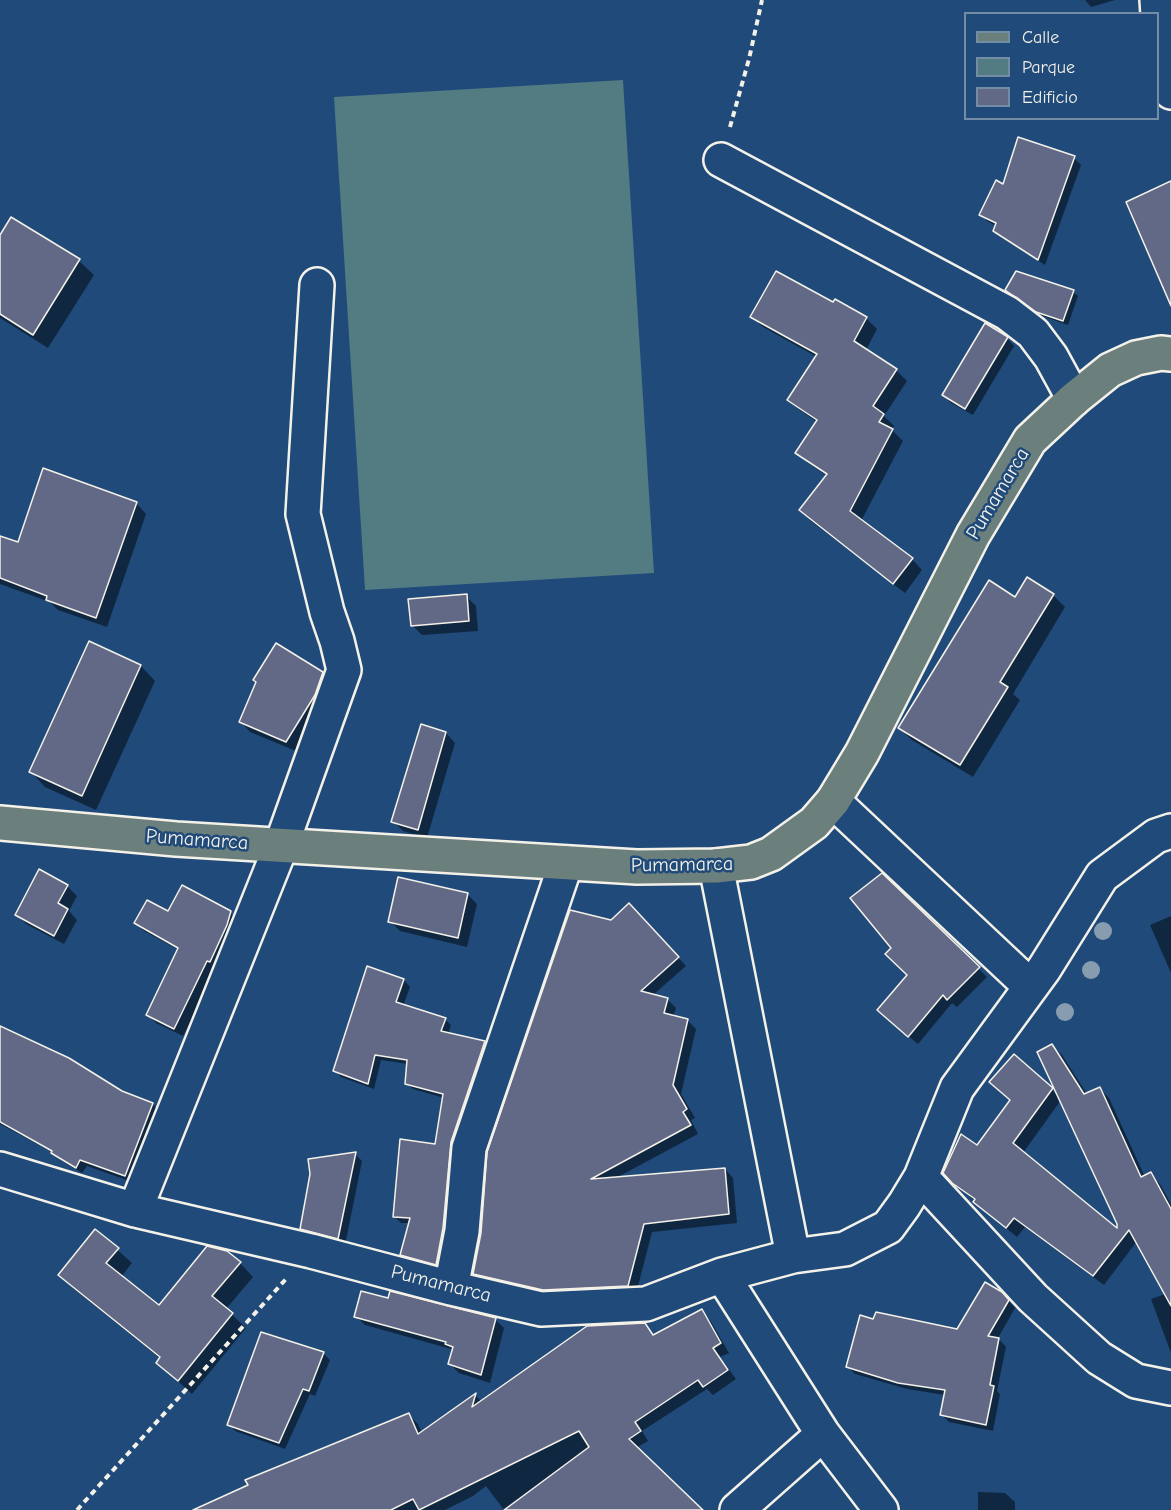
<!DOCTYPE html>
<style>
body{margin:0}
#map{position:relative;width:1171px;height:1510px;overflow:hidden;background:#1f4a7a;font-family:"Comic Neue",sans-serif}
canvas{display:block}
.legend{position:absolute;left:964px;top:12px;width:195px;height:108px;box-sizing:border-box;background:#1f4a7a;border:2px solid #748da6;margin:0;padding:8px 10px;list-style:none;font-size:18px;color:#f4f1e8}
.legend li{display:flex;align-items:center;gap:12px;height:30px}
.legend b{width:30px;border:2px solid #748da6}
</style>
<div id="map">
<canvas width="1171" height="1510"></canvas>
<ul class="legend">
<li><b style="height:8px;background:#6b7f7c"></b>Calle</li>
<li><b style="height:16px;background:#527b82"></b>Parque</li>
<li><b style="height:16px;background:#626987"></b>Edificio</li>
</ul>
</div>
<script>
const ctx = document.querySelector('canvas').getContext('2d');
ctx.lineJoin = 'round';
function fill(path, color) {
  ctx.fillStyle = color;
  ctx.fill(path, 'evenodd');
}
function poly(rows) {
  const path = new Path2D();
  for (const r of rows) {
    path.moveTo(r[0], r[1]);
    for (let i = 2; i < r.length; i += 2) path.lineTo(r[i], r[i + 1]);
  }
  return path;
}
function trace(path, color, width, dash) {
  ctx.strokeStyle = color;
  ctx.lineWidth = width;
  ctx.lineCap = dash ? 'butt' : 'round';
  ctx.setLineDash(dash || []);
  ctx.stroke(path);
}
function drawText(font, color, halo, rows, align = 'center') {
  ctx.font = font + ' "Comic Neue",sans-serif';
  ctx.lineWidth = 5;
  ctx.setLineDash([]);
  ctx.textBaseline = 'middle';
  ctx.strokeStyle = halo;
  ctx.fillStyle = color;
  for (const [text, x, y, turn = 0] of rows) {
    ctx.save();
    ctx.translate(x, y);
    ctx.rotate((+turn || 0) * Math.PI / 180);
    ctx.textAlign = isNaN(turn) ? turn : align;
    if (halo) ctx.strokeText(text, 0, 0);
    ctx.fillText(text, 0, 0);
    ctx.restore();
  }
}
fill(poly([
 [623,80,654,573,365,590,334,97]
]), '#527b82');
fill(poly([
 [1085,0,1115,0,1091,7],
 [1074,158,1081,165,1045,265,1002,238,995,231,996,226,987,221,980,214,1004,186],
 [12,219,79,261,94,275,48,348,0,318,0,238],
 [1006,290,1073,292,1078,296,1068,325,1042,316],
 [835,301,866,318,877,329,866,350,896,370,907,381,884,416,894,426,892,430,903,441,861,521,912,559,922,570,905,593,811,521,801,510,827,476,808,463,797,452,817,422,800,410,789,399,817,357,763,327,752,317,833,304],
 [1007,338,1014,346,973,415,951,403,943,395],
 [136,503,146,514,107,627,58,610,50,602,0,584,0,538,19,543],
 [1053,595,1065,607,1013,694,1020,700,973,777,912,740,899,728,1015,599],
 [466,596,476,606,478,631,422,635,412,625],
 [89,643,141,666,155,681,96,810,45,787,31,772],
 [322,673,332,683,325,705,296,751,250,732,241,722],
 [422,726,446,733,455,743,427,838,403,831,393,821],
 [882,875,987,977,957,1007,952,1003,918,1044,888,1019,909,975],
 [67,886,77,896,69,911,77,920,64,944,26,924,16,914],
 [467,894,477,904,467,947,400,931,390,921],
 [230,913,239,921,183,1036,156,1023,148,1015,179,950,144,931,136,923],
 [637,913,686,966,653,995,667,999,676,1008,673,1017,687,1020,696,1029,681,1094,695,1118,691,1120,698,1134,616,1178,725,1169,733,1178,737,1223,652,1232,636,1294,552,1298,483,1282,474,1273,611,922],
 [1171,916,1171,973,1150,925],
 [368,968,404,980,410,987,403,1006,445,1019,451,1025,448,1034,485,1043,491,1049,442,1270,408,1261,401,1255,410,1223,401,1223,394,1216,436,1146,444,1098,413,1089,406,1083,408,1064,381,1060,374,1089,341,1077,335,1071],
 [0,1027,121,1093,153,1104,159,1111,132,1182,87,1166,82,1173,59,1159,52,1152,0,1124],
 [1052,1046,1062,1055,1087,1094,1100,1089,1109,1098,1145,1177,1150,1174,1160,1184,1171,1204,1171,1353,1151,1299,1168,1293,1137,1241,1104,1285,1025,1227,1017,1237,985,1211,945,1173,1052,1090,1059,1097],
 [1061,1100,1119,1223,1119,1232,1023,1153],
 [355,1154,362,1161,345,1245,308,1236,301,1229],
 [96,1231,132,1263,121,1277,159,1308,240,1263,253,1277,226,1309,246,1328,192,1394,158,1363,161,1359,74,1289,60,1275],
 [1001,1293,1015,1308,998,1338,1006,1347,997,1391,1000,1394,993,1431,949,1422,941,1414,945,1395,907,1389,855,1374,848,1367,874,1320,958,1331],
 [389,1300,495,1319,504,1328,490,1383,459,1373,450,1364,454,1351,451,1349,365,1325,356,1316],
 [701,1311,710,1320,729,1353,720,1357,736,1379,713,1395,707,1389,642,1431,648,1441,636,1448,700,1510,504,1510,486,1486,473,1496,445,1510,219,1510,409,1415,418,1424,422,1434,475,1395,482,1402,644,1324,655,1336],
 [262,1334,324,1354,330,1360,315,1396,310,1394,285,1449,235,1431,229,1424],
 [978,1492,1005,1493,1015,1502,1015,1510,978,1510]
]), '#0007');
const building = poly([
 [1018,137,1075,156,1038,260,993,231,996,223,979,215,996,180,1003,184,1018,137],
 [1171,181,1171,306,1126,202,1171,181],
 [11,217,80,259,33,335,0,314,0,235,11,217],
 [776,271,833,302,835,299,867,317,854,341,897,369,873,406,884,414,879,422,893,429,850,511,913,558,893,584,799,510,827,474,795,453,817,420,787,400,817,354,750,317,776,271],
 [1016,271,1074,290,1063,321,1036,312,1005,290,1016,271],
 [985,323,1008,337,965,409,942,395,985,323],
 [43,468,137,502,96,618,46,600,47,596,0,578,0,536,18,542,43,468],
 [1027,577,1054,594,1000,682,1008,687,960,765,898,728,989,580,1015,597,1027,577],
 [467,594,469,621,411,626,408,599,467,594],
 [89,641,141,665,82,796,29,772,89,641],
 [276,643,323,672,315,695,286,742,239,722,256,682,253,680,276,643],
 [421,724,446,732,418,830,391,822,421,724],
 [39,869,68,885,58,903,68,909,54,936,15,915,39,869],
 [882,873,980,967,947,1000,943,995,908,1037,877,1010,907,975,885,954,891,948,850,898,882,873],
 [398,877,468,893,458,938,388,922,398,877],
 [182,885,231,911,227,925,210,962,207,961,174,1029,146,1015,178,948,134,923,147,900,168,911,182,885],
 [629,903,679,957,641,991,668,998,664,1013,688,1019,673,1085,687,1109,683,1112,691,1125,591,1179,725,1168,729,1214,644,1224,628,1286,543,1290,473,1274,481,1233,487,1152,570,910,611,920,629,903],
 [367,966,404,979,396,1002,446,1018,441,1031,485,1041,451,1142,443,1228,436,1265,400,1255,410,1218,393,1217,400,1139,435,1144,443,1094,405,1084,407,1060,375,1055,368,1084,333,1071,367,966],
 [0,1026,69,1058,122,1091,153,1103,125,1176,80,1160,76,1168,51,1153,52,1151,0,1122,0,1026],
 [1052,1044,1084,1094,1100,1087,1141,1177,1151,1172,1171,1209,1171,1306,1129,1230,1093,1276,1014,1218,1006,1228,973,1202,975,1199,952,1183,943,1173,961,1134,977,1145,1010,1100,989,1082,1014,1054,1053,1088,1013,1143,1117,1228,1117,1224,1037,1052,1052,1044],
 [356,1152,338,1239,300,1229,310,1174,308,1159,356,1152],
 [95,1229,119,1248,106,1263,159,1305,207,1246,227,1251,241,1262,212,1296,233,1313,178,1381,156,1363,160,1357,58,1275,95,1229],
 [985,1282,1002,1292,1009,1300,988,1336,999,1338,990,1385,994,1386,986,1425,940,1415,945,1390,898,1383,846,1367,860,1315,873,1319,876,1312,957,1329,985,1282],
 [361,1291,388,1298,390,1291,496,1318,481,1375,448,1364,453,1347,445,1344,446,1342,354,1317,361,1291],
 [702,1309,721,1343,713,1348,728,1370,703,1387,698,1380,635,1422,641,1431,629,1439,703,1510,504,1510,589,1447,579,1431,419,1510,413,1499,391,1510,193,1510,248,1485,245,1480,409,1413,418,1434,476,1393,472,1407,587,1326,645,1323,653,1335,702,1309],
 [261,1332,324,1352,309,1391,303,1389,279,1443,227,1425,261,1332]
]);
fill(building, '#626987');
trace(building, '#f4f1e8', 1.5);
const minor = poly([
 [1157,0,1160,44,1171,92],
 [721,160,1007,313,1033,333,1051,357,1074,399],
 [833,801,1031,987],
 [716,866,793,1256],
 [0,1169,135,1210,311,1251,451,1288,541,1309,646,1304,722,1275,793,1256,845,1249,888,1227,904,1205,921,1177,957,1088,1044,969,1102,876,1156,836,1171,831],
 [921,1177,1033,1298,1099,1358,1136,1381,1171,1388],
 [135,1210,281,846,344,670,337,641,327,612,303,514,317,285],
 [722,1275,823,1434,881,1510],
 [451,1288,462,1231,469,1148,566,863],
 [737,1510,823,1434]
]);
const major = poly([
 [0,823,176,839,637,867,716,866,751,862,771,854,814,823,833,801,862,753,973,535,1030,440,1074,399,1110,370,1136,358,1161,353,1171,354]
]);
trace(minor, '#f4f1e8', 38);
trace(major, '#f4f1e8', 38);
trace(poly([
 [730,127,749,59,762,0],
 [77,1510,286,1279]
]), '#f4f1e8', 4, [6, 4.5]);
trace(minor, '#1f4a7a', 33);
trace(major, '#6b7f7c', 33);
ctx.fillStyle = '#879cae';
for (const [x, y] of [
 [1103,931],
 [1091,970],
 [1065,1012]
]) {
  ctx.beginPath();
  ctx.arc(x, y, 9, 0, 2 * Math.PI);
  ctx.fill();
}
drawText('20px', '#f4f1e8', '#1f4a7a', [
 ["Pumamarca",998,494,-59],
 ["Pumamarca",197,840,4],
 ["Pumamarca",682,865,-1],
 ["Pumamarca",441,1284,14]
]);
</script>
